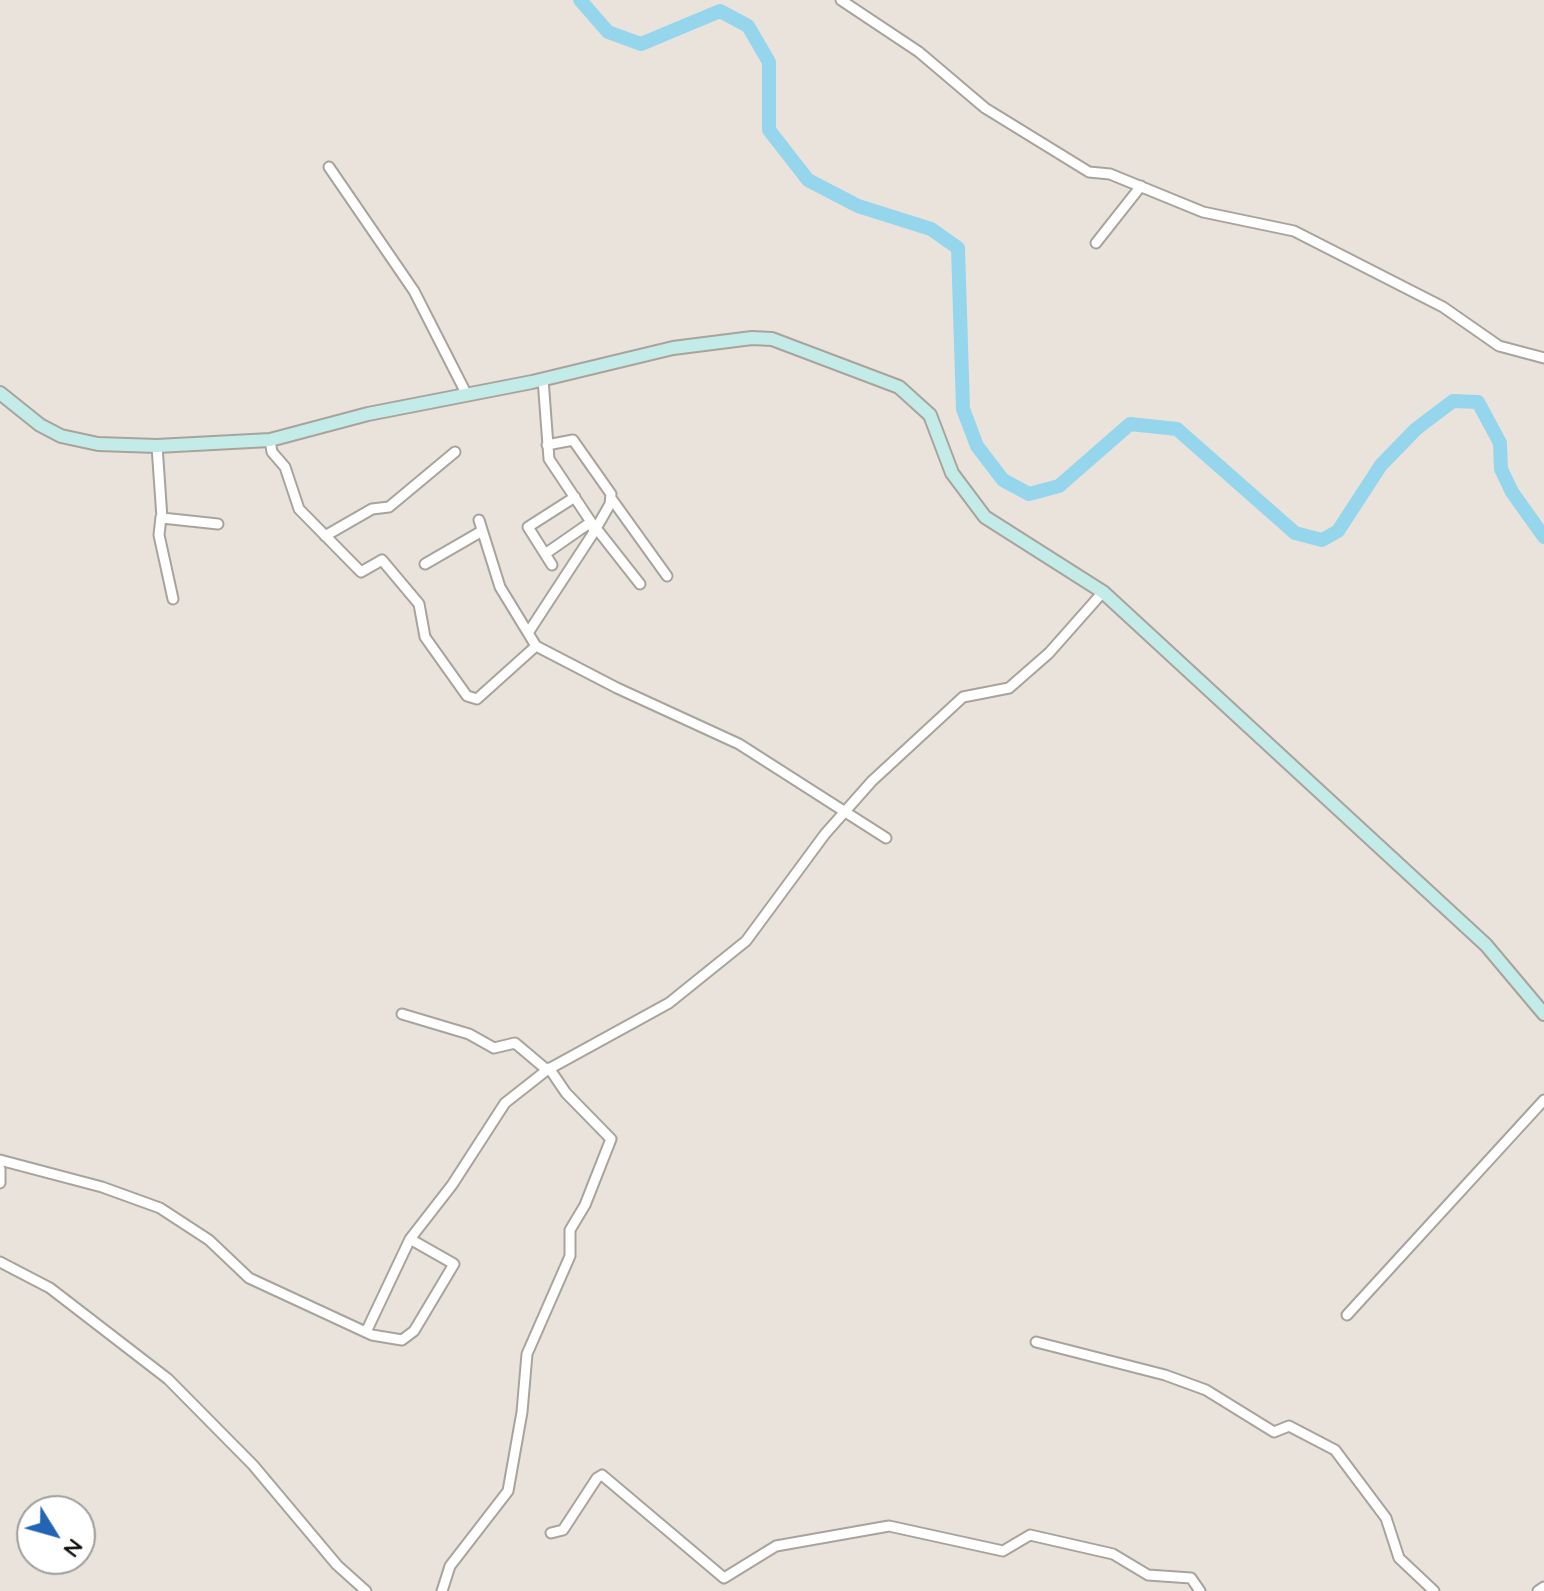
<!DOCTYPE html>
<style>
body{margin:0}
#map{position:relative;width:1544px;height:1591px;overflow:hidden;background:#e9e3dc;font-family:Quicksand,sans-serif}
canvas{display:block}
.north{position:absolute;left:16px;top:1495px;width:80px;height:80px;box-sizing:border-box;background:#fff;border:2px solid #9f9e9d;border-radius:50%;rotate:127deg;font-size:22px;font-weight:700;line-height:32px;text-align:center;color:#0e0d0a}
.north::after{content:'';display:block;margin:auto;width:28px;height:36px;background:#2364b5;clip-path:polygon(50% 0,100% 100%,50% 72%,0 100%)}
</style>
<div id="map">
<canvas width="1544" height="1591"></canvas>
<div class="north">N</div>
</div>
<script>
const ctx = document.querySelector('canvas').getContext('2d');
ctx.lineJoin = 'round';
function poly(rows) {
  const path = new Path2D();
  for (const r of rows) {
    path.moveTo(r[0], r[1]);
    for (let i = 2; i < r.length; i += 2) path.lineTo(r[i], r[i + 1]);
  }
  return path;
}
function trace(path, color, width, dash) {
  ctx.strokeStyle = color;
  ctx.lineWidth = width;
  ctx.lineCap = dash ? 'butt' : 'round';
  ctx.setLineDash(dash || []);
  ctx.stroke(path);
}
trace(poly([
 [580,0,608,32,641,44,720,11,748,26,769,62,769,130,808,180,858,206,931,229,958,248,963,409,977,446,1003,480,1029,494,1059,486,1130,424,1177,429,1295,533,1322,540,1338,531,1381,465,1416,429,1453,401,1478,402,1500,443,1501,469,1512,492,1544,537]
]), '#96d6ed', 14);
const street = poly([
 [841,0,919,52,985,108,1089,172,1110,174,1203,212,1294,231,1443,307,1499,346,1544,358],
 [329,167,414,291,467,395],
 [1096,243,1141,186],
 [270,440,272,452,285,467,299,509,361,572,382,560,419,604,425,637,467,696,477,699,536,646],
 [547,445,573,440,611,494,610,504,594,532],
 [157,446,162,518,218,524],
 [611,498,667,576],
 [161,517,159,535,173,599],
 [479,520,500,587,536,646,617,688,739,744,886,838],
 [596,528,640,584],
 [325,536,372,509,389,507,455,452],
 [545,554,591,522],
 [425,564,482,531],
 [552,565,528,527,575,497],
 [528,633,594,532,591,522,549,459,543,379],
 [402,1014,469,1034,494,1048,515,1043,547,1070],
 [0,1160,102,1187,160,1208,209,1240,249,1278,372,1335,402,1340,414,1331,454,1264,410,1239,452,1185,505,1103,547,1070,669,1003,746,941,825,834,872,781,963,697,1009,688,1049,653,1103,592],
 [0,1169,0,1183],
 [0,1262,50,1288,168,1379,253,1465,337,1565,366,1591],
 [1347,1315,1544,1100],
 [366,1332,410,1239],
 [1036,1342,1165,1375,1206,1390,1274,1432,1289,1426,1335,1450,1386,1518,1399,1558,1434,1591],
 [551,1533,563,1530,597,1478,602,1475,724,1578,776,1546,889,1526,1003,1551,1030,1535,1113,1554,1148,1575,1191,1578,1200,1591],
 [442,1591,450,1566,508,1491,522,1412,527,1354,570,1256,570,1230,585,1205,611,1139,566,1093,549,1068],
 [1538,1591,1544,1587]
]);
const secondary = poly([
 [0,393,40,425,61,436,98,444,157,446,270,440,368,414,532,382,673,348,752,338,772,339,899,387,930,415,952,473,985,517,1103,592,1486,945,1544,1014]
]);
trace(street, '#a8a39c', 13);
trace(secondary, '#a8a39c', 16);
trace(street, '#fff', 9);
trace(secondary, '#c3ece9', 12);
</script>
